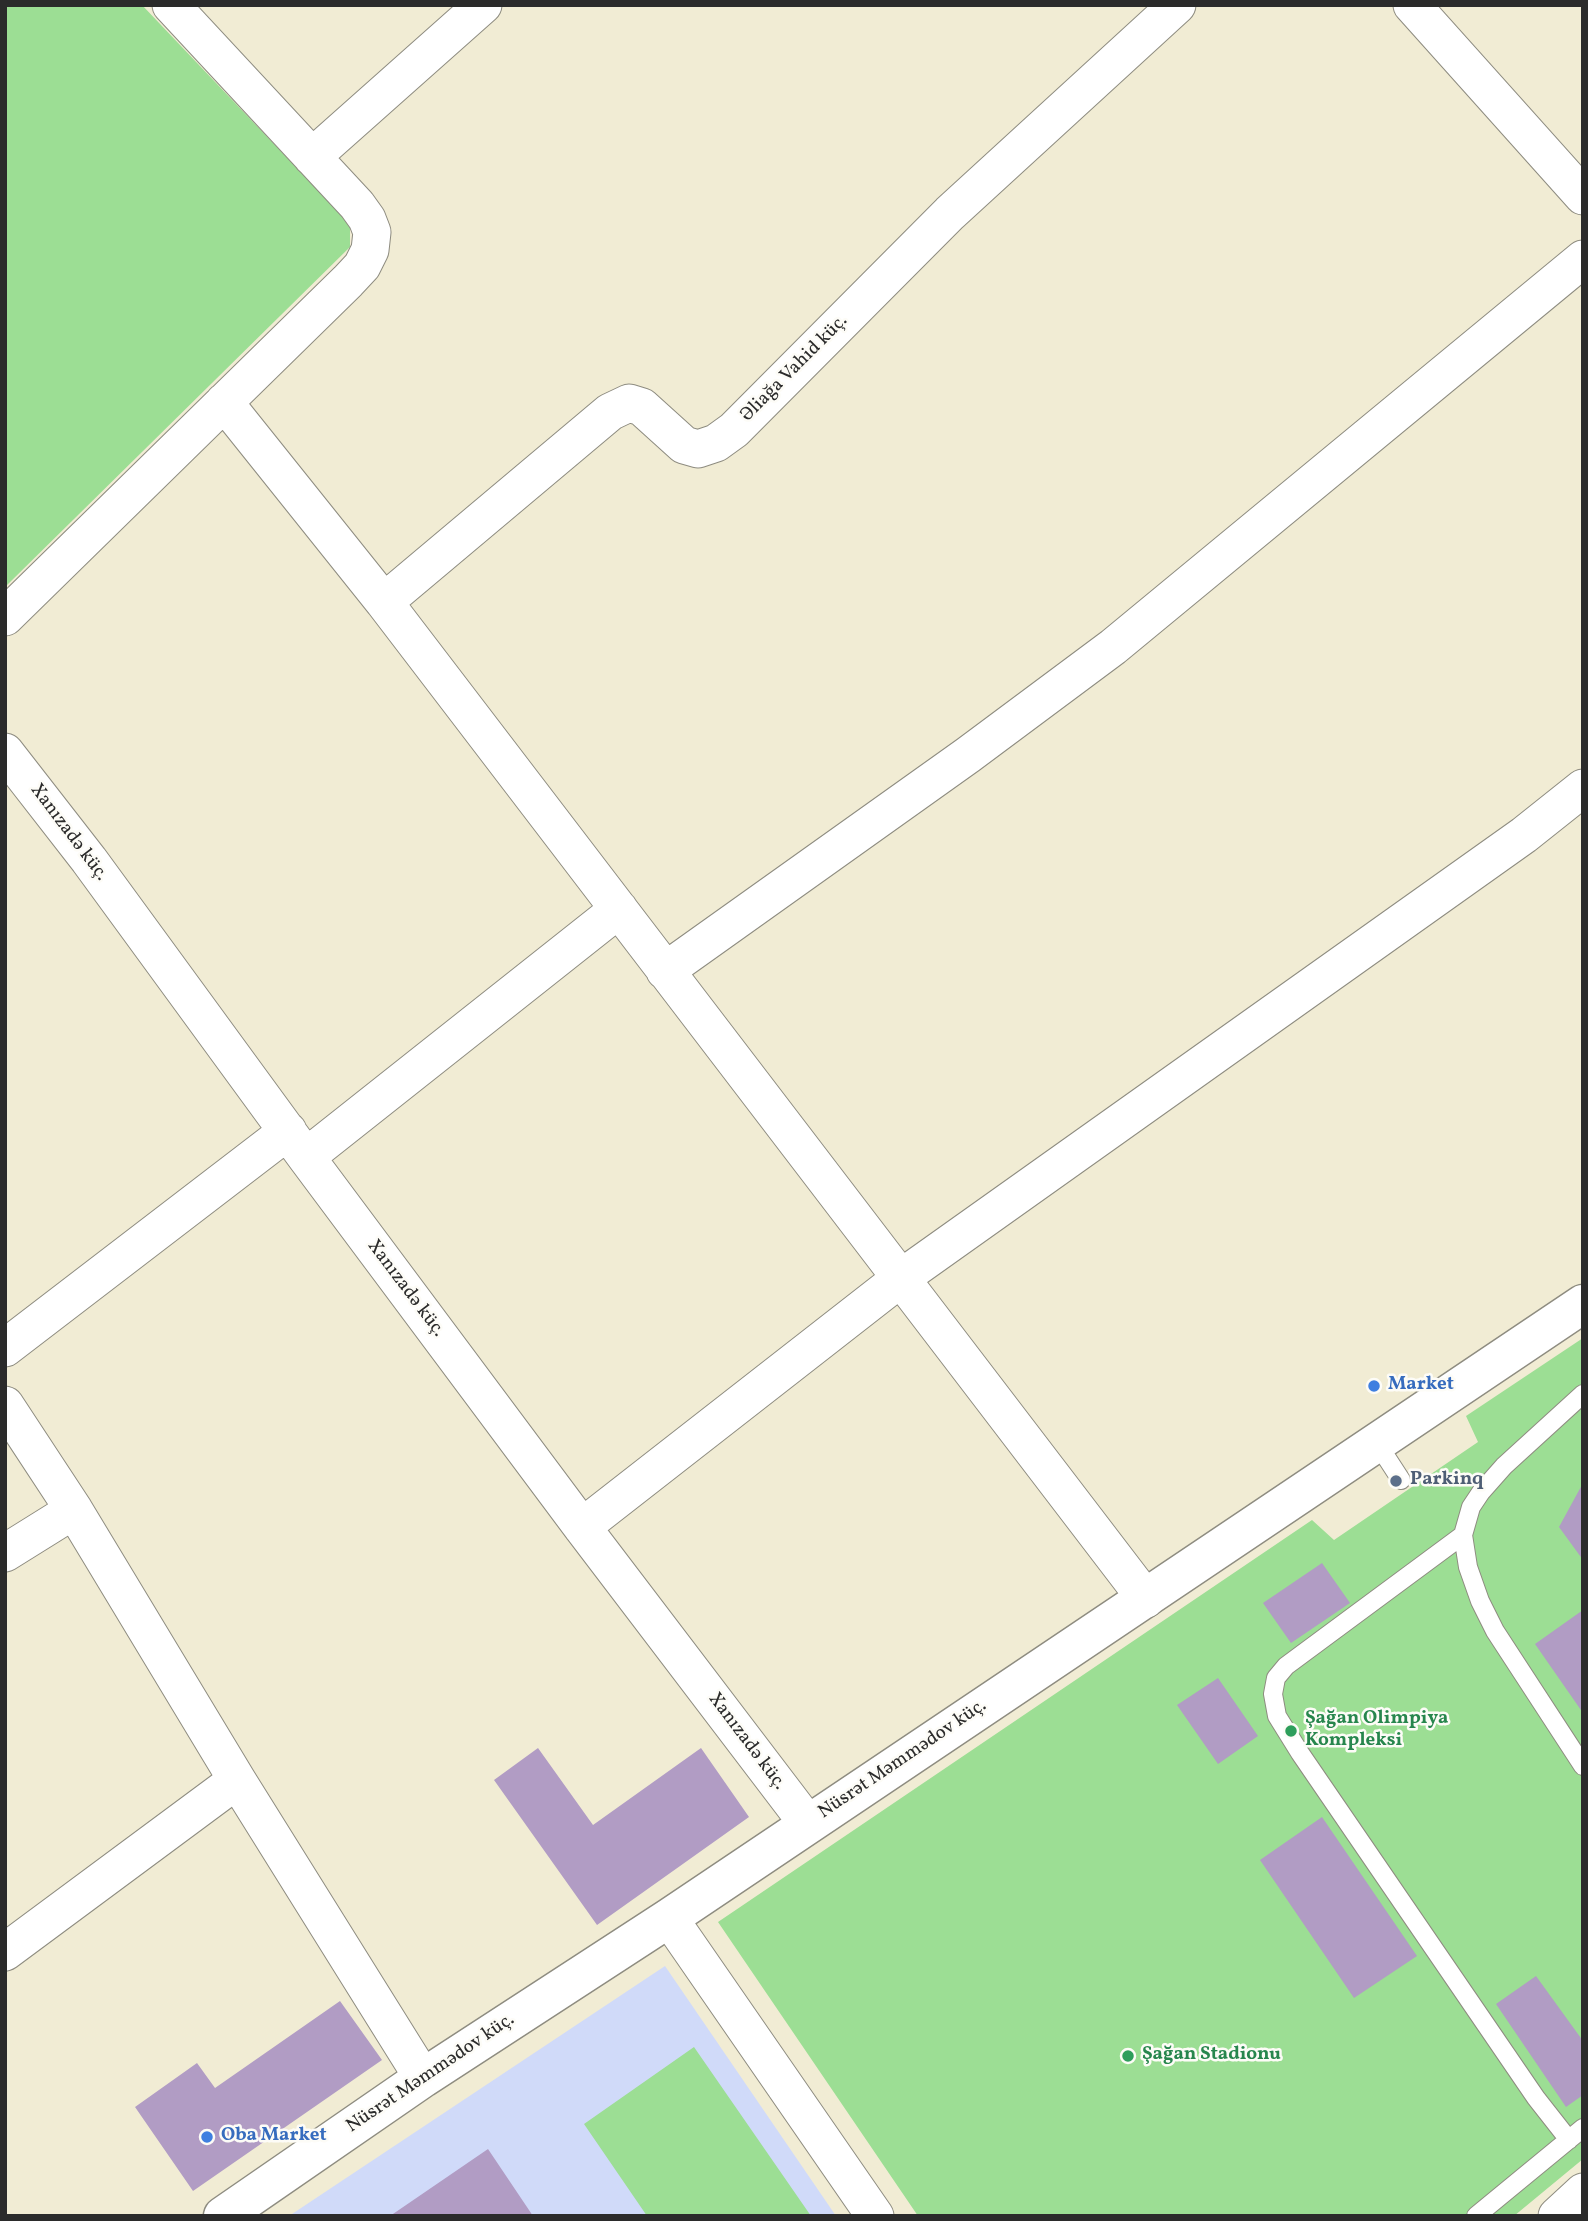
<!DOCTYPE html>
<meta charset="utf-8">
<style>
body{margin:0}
#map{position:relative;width:1588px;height:2221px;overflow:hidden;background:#f1ecd4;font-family:Vollkorn,serif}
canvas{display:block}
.frame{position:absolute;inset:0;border:7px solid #2b2b2b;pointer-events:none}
</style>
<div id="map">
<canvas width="1588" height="2221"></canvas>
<div class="frame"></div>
</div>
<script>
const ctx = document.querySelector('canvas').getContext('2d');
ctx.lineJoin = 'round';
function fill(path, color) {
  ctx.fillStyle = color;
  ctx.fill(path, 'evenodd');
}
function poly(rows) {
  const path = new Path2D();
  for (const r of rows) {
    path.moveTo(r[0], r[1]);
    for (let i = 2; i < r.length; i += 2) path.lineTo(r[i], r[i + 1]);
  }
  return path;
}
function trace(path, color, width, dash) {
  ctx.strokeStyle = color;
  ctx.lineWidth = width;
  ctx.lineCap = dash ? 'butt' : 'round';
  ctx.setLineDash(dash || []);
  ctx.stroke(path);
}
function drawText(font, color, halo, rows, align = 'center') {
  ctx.font = font + ' Vollkorn,serif';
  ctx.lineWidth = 5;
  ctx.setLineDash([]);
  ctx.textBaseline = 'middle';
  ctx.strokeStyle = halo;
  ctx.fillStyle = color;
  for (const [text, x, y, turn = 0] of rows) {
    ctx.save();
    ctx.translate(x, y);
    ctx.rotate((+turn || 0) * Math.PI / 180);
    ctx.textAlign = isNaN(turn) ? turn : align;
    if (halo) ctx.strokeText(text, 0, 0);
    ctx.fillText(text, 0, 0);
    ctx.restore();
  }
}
fill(poly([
 [665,1966,836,2216,289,2216]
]), '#d0daf9');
fill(poly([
 [5,5,142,5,350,224,350,247,5,587],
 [1583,1338,1583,2159,1514,2216,918,2216,718,1922,1312,1520,1334,1540,1478,1442,1466,1416],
 [694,2047,811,2216,647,2216,584,2124]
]), '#9cde94');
fill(poly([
 [1583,1483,1583,1560,1559,1527],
 [1322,1563,1350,1603,1291,1643,1263,1603],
 [1583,1610,1583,1713,1535,1644],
 [1218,1678,1258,1736,1218,1764,1177,1705],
 [538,1748,593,1825,701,1748,749,1817,597,1925,494,1780],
 [1322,1817,1417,1956,1354,1998,1260,1860],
 [1536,1976,1583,2041,1583,2095,1566,2107,1496,2004],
 [340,2001,382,2060,193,2191,135,2107,197,2063,215,2088],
 [488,2149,533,2216,390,2216]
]), '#b19cc4');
const service = poly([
 [1583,1394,1504,1466,1481,1492,1471,1507,1463,1535,1468,1567,1480,1601,1495,1631,1583,1766],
 [1377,1443,1401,1480],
 [1463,1535,1286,1666,1276,1678,1273,1694,1277,1716,1300,1753,1536,2098,1569,2140],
 [1476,2216,1583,2128]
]);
const minor = poly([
 [1412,5,1583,196],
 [312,157,483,5],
 [224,402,384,602,1146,1599],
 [384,602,610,412,629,403,642,407,684,445,698,449,716,443,734,430,950,213,1177,5],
 [5,617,348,281,362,266,370,250,372,232,367,219,357,205,171,5],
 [5,752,89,860,306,1157,582,1527,808,1824],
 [665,971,968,755,1113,647,1583,259],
 [306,1157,619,909],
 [5,1348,288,1131],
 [5,1405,74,1510,237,1780,423,2078],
 [582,1527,901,1278,1524,835,1583,788],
 [5,1553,74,1510],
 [669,1918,875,2216],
 [5,1952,237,1780],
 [1557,2216,1583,2192]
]);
const tertiary = poly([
 [223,2216,423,2078,669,1918,1583,1304]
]);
trace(service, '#8e8c80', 20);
trace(minor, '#8e8c80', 39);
trace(tertiary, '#8e8c80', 41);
trace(service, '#fff', 18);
trace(minor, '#fff', 37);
trace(tertiary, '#fff', 38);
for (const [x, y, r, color] of [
 [1374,1386,7,"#3f7fe0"],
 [1396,1481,7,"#5c6f8a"],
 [1291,1731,7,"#2e9e5b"],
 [1128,2056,7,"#2e9e5b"],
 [207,2137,7,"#3f7fe0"]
]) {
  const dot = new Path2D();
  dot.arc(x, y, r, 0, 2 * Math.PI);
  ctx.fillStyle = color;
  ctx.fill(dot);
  trace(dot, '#fdfcf7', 2.5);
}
drawText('19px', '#2b2b2b', '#fdfcf7', [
 ["Əliağa Vahid küç.",795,369,-45],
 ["Xanızadə küç.",68,833,53],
 ["Xanızadə küç.",405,1289,53],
 ["Xanızadə küç.",746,1742,53],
 ["Nüsrət Məmmədov küç.",903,1760,-34],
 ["Nüsrət Məmmədov küç.",431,2074,-34]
]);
drawText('bold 19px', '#366cbe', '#fdfcf7', [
 ["Market",1388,1386],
 ["Oba Market",221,2137]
], 'left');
drawText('bold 19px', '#4e5e75', '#fdfcf7', [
 ["Parkinq",1410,1481]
], 'left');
drawText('bold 19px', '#27864d', '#fdfcf7', [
 ["Şağan Olimpiya",1305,1720],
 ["Kompleksi",1305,1742],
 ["Şağan Stadionu",1142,2056]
], 'left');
</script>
